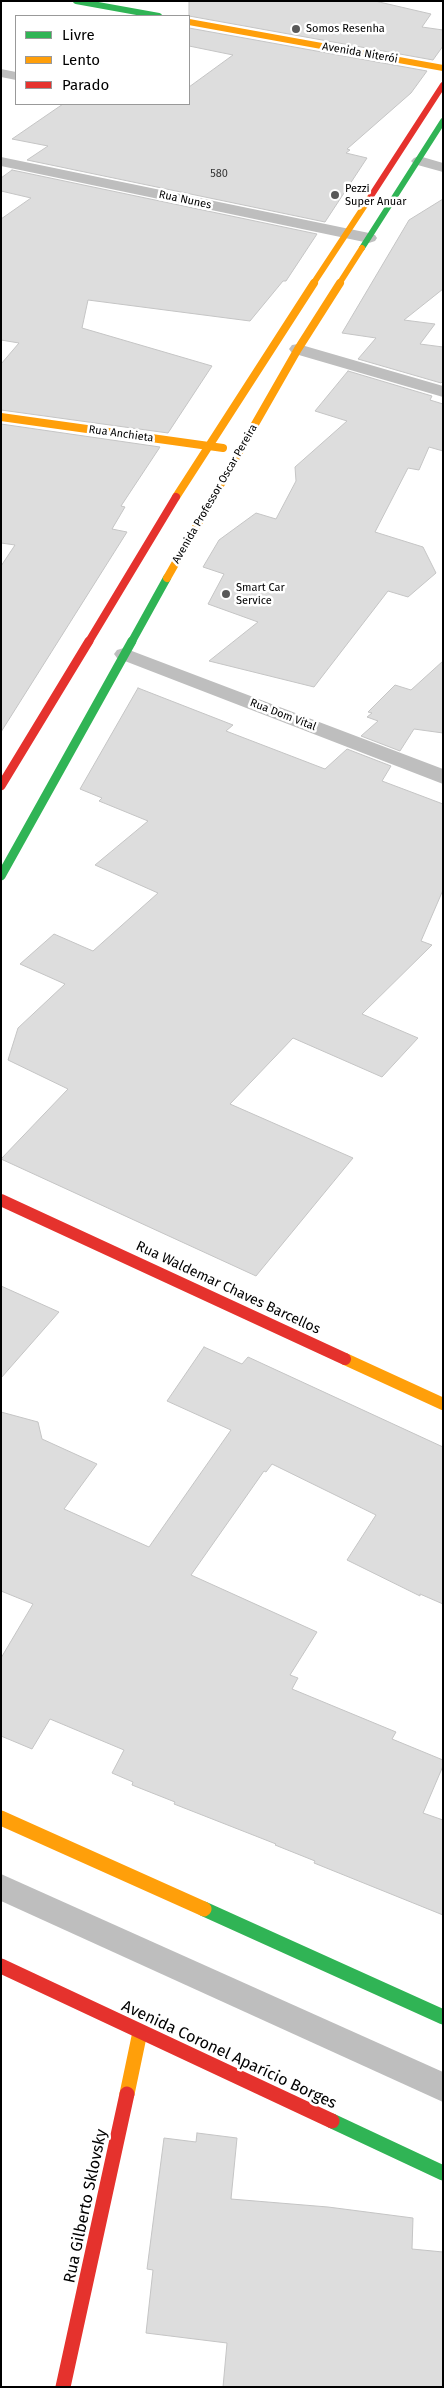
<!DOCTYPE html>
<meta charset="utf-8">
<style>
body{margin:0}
#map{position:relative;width:444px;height:2388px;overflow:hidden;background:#fff;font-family:"Fira Sans",sans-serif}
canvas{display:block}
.frame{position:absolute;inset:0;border:2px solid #000;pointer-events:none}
.legend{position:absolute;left:15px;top:15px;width:175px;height:90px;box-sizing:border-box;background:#fff;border:1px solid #999;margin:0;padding:6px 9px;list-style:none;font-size:15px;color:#000}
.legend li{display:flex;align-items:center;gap:10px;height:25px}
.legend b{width:25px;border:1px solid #999}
</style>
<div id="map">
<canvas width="444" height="2388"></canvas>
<div class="frame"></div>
<ul class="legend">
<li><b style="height:6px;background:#30b455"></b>Livre</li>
<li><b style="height:6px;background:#ff9f0a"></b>Lento</li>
<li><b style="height:6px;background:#e5322d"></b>Parado</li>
</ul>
</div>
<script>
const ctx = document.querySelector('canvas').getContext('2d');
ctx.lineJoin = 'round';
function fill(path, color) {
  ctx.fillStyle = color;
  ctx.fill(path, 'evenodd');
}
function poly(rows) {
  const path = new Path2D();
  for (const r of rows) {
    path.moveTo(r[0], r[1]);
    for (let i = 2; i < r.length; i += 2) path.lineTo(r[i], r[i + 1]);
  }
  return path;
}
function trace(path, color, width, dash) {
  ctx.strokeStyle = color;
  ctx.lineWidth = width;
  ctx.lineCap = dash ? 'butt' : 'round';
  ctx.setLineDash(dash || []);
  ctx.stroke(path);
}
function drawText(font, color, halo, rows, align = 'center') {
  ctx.font = font + ' "Fira Sans",sans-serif';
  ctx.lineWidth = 5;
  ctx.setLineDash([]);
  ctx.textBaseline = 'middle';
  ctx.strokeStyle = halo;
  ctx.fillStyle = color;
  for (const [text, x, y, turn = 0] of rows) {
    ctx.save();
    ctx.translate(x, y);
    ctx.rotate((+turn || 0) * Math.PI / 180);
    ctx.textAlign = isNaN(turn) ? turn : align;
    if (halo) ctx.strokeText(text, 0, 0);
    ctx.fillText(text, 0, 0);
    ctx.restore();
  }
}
const building = poly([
 [189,1,375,1,431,14,422,27,443,30,443,46,433,60,189,16,189,1],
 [189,28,427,71,411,93,347,149,350,150,346,153,367,158,325,222,27,160,48,146,12,139,63,104,189,104,189,87,233,55,189,46,189,28],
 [12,170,317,234,286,281,283,281,250,321,88,300,82,328,212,366,168,433,1,410,1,364,19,343,1,340,1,219,31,198,1,191,1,178,12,170],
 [443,199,443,289,404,320,435,324,420,344,443,347,443,381,441,383,358,359,376,338,342,333,409,220,443,199],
 [348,371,432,396,430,400,443,404,443,451,429,447,419,470,408,468,375,532,423,547,436,573,408,597,388,591,314,687,209,661,258,622,208,604,224,574,203,567,219,540,256,513,276,519,296,481,295,467,347,421,315,411,348,371],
 [1,424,160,447,121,506,125,507,112,529,127,532,1,732,1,566,15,545,1,543,1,424],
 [443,661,443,733,414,729,400,751,361,736,378,721,367,717,372,713,368,712,395,685,411,690,443,661],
 [138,688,233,725,226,731,325,769,347,749,391,766,382,781,443,804,443,890,421,941,432,945,362,1014,418,1038,382,1077,293,1038,230,1104,353,1158,256,1276,1,1159,68,1089,8,1060,18,1028,65,984,20,964,54,934,93,951,158,893,95,865,148,821,99,801,102,798,80,789,138,688],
 [1,1286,59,1312,1,1378,1,1286],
 [204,1347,242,1364,248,1357,443,1447,443,1604,420,1594,420,1596,347,1560,376,1515,272,1464,266,1472,264,1471,191,1575,317,1632,290,1675,298,1678,292,1689,396,1732,392,1739,443,1760,443,1766,423,1813,443,1820,443,1915,314,1863,315,1861,275,1845,276,1844,174,1804,175,1802,132,1785,133,1782,112,1773,124,1750,50,1719,32,1749,1,1736,1,1658,33,1604,1,1591,1,1412,38,1422,42,1439,97,1464,64,1509,149,1547,231,1430,167,1401,204,1347],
 [197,2133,237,2138,231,2199,328,2207,413,2218,412,2249,443,2252,443,2387,223,2387,227,2343,146,2333,153,2270,147,2269,164,2138,196,2142,197,2133]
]);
fill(building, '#ddd');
trace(building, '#c5c5c5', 1);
fill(poly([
 [1,1874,443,2072,443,2102,1,1901,1,1874]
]), '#bebebe');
fill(poly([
 [1,69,16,72,16,80,1,77,1,69],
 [419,156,443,163,443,172,414,164,411,161,414,158,419,156],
 [1,157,369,233,375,235,377,238,375,241,369,243,1,166,1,157],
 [298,344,443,386,443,397,292,353,289,349,292,345,298,344],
 [124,648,443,769,443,784,117,658,114,654,117,650,124,648]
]), '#bebebe');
trace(poly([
 [76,1,159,16],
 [362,248,443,121]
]), '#30b455', 6);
trace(poly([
 [131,643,167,578]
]), '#30b455', 8);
trace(poly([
 [1,876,132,641]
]), '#30b455', 9);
trace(poly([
 [204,1909,443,2017],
 [332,2121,443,2173]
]), '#30b455', 15);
trace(poly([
 [189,22,443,68],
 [313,284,371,196],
 [339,284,362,248]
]), '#ff9f0a', 6);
trace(poly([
 [1,417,223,448],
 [176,497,314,283],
 [167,578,298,349,340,283]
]), '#ff9f0a', 8);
trace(poly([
 [345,1359,443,1404]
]), '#ff9f0a', 12);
trace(poly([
 [1,1818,204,1909],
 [127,2094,140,2032]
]), '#ff9f0a', 15);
trace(poly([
 [371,196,443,85]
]), '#e5322d', 6);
trace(poly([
 [88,643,176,497]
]), '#e5322d', 8);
trace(poly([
 [1,786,89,641]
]), '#e5322d', 9);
trace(poly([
 [1,1200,345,1359]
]), '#e5322d', 12);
trace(poly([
 [1,1966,332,2121],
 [63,2387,127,2094]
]), '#e5322d', 15);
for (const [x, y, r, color] of [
 [296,29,5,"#595959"],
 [335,195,5,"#595959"],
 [226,594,5,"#595959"]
]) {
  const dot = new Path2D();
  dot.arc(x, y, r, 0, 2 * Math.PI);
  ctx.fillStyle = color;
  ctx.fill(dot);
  trace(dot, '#fff', 2);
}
drawText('11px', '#000', '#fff', [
 ["Somos Resenha",306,29],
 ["Pezzi",345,189],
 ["Super Anuar",345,202],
 ["Smart Car",236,588],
 ["Service",236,601]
], 'left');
drawText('11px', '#000', '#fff', [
 ["Avenida Niterói",360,53,10],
 ["Rua Nunes",185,200,12],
 ["Rua Anchieta",121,434,8],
 ["Avenida Professor Oscar Pereira",215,494,-60],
 ["Rua Dom Vital",283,715,21]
]);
drawText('11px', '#373737', null, [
 ["580",219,174]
]);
drawText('14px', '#000', '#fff', [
 ["Rua Waldemar Chaves Barcellos",228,1288,25]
]);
drawText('16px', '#000', '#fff', [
 ["Avenida Coronel Aparício Borges",229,2055,25],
 ["Rua Gilberto Sklovsky",86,2206,-78]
]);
</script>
